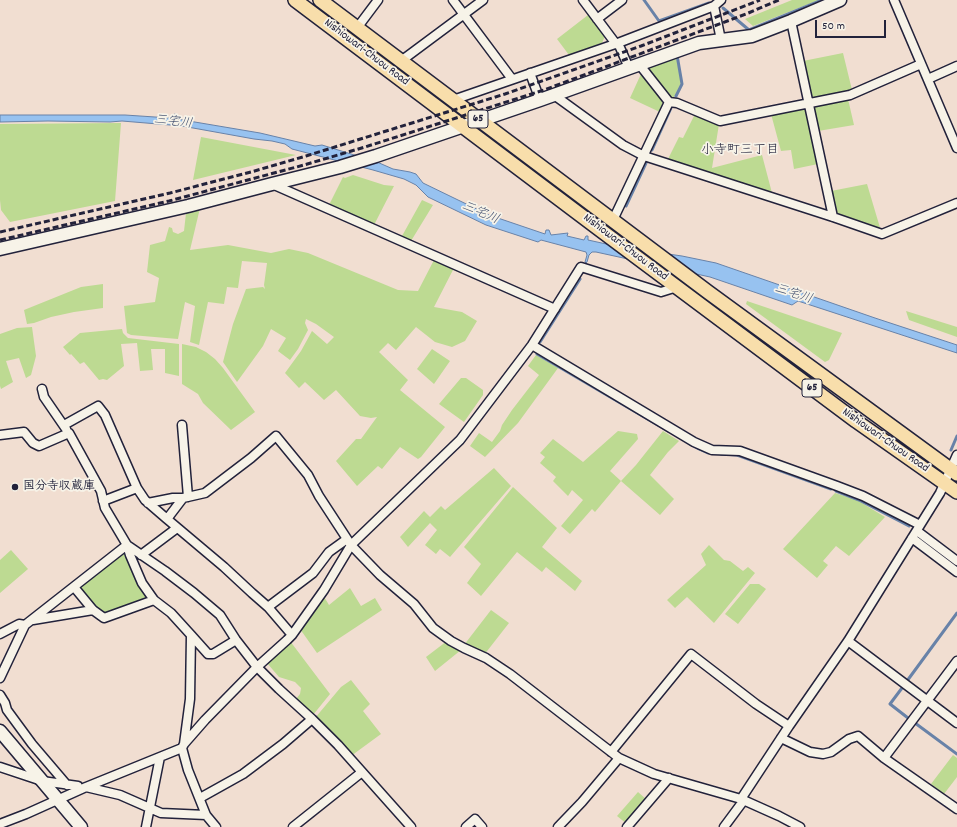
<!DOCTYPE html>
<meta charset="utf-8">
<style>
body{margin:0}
#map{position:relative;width:957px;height:827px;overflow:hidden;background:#f1ded1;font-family:Dekko,sans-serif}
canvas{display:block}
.scale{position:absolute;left:815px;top:20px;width:71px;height:18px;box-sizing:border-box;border:2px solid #22223b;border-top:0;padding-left:5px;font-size:12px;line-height:14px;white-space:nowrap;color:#22223b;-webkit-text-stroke:3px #f7f3e8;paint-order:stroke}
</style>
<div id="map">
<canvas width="957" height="827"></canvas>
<div class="scale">50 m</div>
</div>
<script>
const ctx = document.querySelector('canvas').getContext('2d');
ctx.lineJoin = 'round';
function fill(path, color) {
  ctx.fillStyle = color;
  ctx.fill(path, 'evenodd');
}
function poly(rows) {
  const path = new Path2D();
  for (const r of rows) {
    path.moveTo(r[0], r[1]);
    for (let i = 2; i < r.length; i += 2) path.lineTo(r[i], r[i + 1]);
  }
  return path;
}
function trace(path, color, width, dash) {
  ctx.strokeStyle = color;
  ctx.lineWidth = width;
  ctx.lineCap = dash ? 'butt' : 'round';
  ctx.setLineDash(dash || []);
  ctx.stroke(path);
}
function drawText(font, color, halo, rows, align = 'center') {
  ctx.font = font + ' Dekko,"Klee One",sans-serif';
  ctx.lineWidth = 3.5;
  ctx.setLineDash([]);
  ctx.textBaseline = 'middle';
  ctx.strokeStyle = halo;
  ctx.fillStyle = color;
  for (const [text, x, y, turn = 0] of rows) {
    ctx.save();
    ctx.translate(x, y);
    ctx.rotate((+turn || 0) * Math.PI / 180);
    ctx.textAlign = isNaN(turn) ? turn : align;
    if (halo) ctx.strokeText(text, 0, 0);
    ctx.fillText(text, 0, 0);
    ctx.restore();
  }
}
fill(poly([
 [792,0,819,0,753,26,745,19],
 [588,15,605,36,602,43,569,55,557,39],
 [843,53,852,90,848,91,815,98,810,94,803,61],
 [676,55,681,83,673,99,670,97,649,73,647,67],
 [641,74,662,97,663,110,662,113,630,98],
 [848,99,854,125,818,131,814,108,817,104],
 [803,107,807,110,818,164,794,169,791,150,781,151,771,114],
 [695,114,719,124,712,168,762,155,772,193,668,159,679,137,683,138],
 [121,123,115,201,10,222,1,210,0,200,0,124],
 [201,137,296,155,193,180],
 [353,175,384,185,394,186,374,225,329,205,343,177,345,178],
 [867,184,881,231,839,216,834,209,831,191],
 [422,200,433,205,411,241,402,236],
 [200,208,190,250,228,245,271,253,289,249,308,253,398,290,418,291,434,260,454,268,434,307,462,312,477,321,465,341,452,347,435,342,416,327,396,350,388,343,379,352,408,380,400,390,445,427,421,457,418,459,400,447,382,469,378,466,357,486,336,461,356,439,361,439,377,417,371,418,360,416,336,390,324,400,305,382,299,388,285,373,301,351,312,331,327,344,334,337,316,324,306,319,305,323,308,330,298,349,290,360,278,351,286,338,271,329,263,346,237,382,223,362,233,324,246,289,263,287,265,289,264,285,267,263,242,261,238,288,227,287,224,304,208,302,199,345,190,342,195,306,185,302,178,339,131,335,127,333,124,306,155,302,159,278,147,272,150,245,165,241,169,227,172,228,173,232,178,234,184,231,186,213],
 [103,284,103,308,74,312,51,317,34,323,27,324,24,310,81,287],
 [747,301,842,333,829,360,825,362,746,304],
 [906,311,957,327,957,337,909,320],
 [32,327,36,356,31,375,26,378,19,358,6,361,13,382,1,389,0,386,0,334,17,328],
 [122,329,123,333,128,338,179,344,179,376,165,373,165,349,151,349,153,370,140,371,137,343,121,344,124,366,107,380,103,379,99,380,84,362,80,364,71,354,70,355,63,347,80,333],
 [182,344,196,347,206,352,215,359,223,368,255,412,231,430,203,403,198,394,182,384],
 [432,349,450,361,434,384,417,369],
 [536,355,558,368,518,423,485,457,470,446,479,433,492,442,500,431,502,425,512,410,539,375,528,366],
 [461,378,466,378,483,390,483,395,464,422,439,404],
 [618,431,637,434,638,439,610,471,621,481,636,465,663,431,679,441,668,452,650,475,674,499,660,515,621,481,595,512,592,509,570,534,561,526,583,500,572,490,568,496,553,481,556,477,540,463,545,457,540,453,553,439,583,462],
 [494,468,511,486,450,557,440,549,436,554,425,545,437,530,430,523,408,547,400,537,424,511,430,517,441,506,445,510],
 [513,487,557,528,542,547,582,581,575,591,546,567,542,572,517,552,481,596,467,583,481,564,464,547],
 [835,493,857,500,885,517,849,556,836,546,823,561,828,565,817,578,783,549],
 [709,545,724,560,730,561,743,571,748,567,755,573,714,623,687,597,675,608,667,600,706,565,701,554],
 [11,550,28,569,0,593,0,560],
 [124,554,128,557,149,598,108,614,102,613,79,587,119,556],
 [750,584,759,584,766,589,738,624,725,614],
 [350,588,361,606,375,598,382,610,317,653,300,629,323,595,329,605],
 [491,610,509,623,484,655,464,645],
 [290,641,330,694,313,715,296,699,300,694,301,688,295,682,279,677,267,663],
 [447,641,461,650,435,671,426,657],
 [351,680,370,704,363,711,381,734,351,756,315,718,341,687],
 [953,755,957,758,957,777,944,794,931,784],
 [638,792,647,800,627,824,617,816]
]), '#bdda92');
const water = poly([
 [175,114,176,116,176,118,177,119,260,133,315,146,322,145,377,162,393,169,410,172,416,174,423,183,489,215,545,234,546,230,549,230,551,235,568,233,567,236,584,240,586,236,588,236,588,240,620,247,682,256,716,263,875,318,957,345,957,353,798,301,792,305,710,277,596,252,592,252,589,255,587,262,586,263,585,262,587,255,586,252,541,240,538,242,486,225,428,197,416,185,404,179,373,170,292,149,285,144,272,141,254,139,182,126,122,121,110,122,48,121,0,122,0,115,125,115,170,118,175,114]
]);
fill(water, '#97c2f0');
trace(water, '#6882a8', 1);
trace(poly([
 [644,0,659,21,709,3],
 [723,8,749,30,822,0],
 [676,96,682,84,677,55,679,55],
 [652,150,671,108],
 [626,206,646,163],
 [540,342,580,279],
 [537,354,668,431],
 [690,444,699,449,708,453],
 [951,450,957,436],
 [721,454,737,455,831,489],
 [836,491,859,500,909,526],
 [907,681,957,613],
 [902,688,890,704,908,718],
 [915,723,957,754]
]), '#6882a8', 3);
const street = poly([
 [453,0,512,79],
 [583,0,616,44],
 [894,0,957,148],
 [714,6,721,40],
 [597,19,622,0],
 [791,21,833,217],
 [357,28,378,0],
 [618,43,629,68],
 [401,61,483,0],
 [530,73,540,100],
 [928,79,957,66],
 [554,95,623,145,644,156,833,217,882,234,957,203],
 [453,100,618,43,714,6,721,0],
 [669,102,677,103,720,121,850,95,921,64],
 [272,184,555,309],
 [613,220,669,102,639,64],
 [532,345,694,442,712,450,740,451,837,486,863,496,920,525],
 [42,389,44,397,66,429],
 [64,425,98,406,105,415,137,488,145,500,167,519],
 [182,425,188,497],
 [0,435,24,432,33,443,39,446,69,433,101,491,105,508,127,545,130,555,142,583,154,600,171,613,191,635,190,699,184,744],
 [103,501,137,488],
 [148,503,173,498,183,498],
 [917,531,957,561],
 [912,538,957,572],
 [127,545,165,571,194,593,220,615,236,640,257,667,279,689,312,719,338,745,411,827],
 [141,555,177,528],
 [74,587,93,610,104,618,154,600],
 [268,607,313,573,329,552,347,539],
 [33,620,93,610],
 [0,634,19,624,25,625,127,545],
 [191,635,208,654,213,654,236,640],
 [292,635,268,607,252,593,224,567,167,519,183,498,205,493,251,458,276,436,308,475,319,496,351,545,380,575,414,604,433,628,451,641,464,648,486,658,510,674,619,758,654,774,741,799,779,816,800,827],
 [848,641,957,723],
 [0,678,25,625],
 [0,695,5,703,7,710,32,744,67,785],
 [781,738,810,752,823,754,831,752,849,739,858,736,884,758,957,809],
 [611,752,691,654,756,704,789,726],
 [884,758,957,661],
 [0,767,42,781,78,786,79,790],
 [86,787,120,795,161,813,206,815],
 [200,798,243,774,283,744,312,719],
 [741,799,789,726,848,641,940,493,957,455],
 [0,824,26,814,86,787,182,748],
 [146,827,160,757],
 [216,827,206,815,188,770,182,748,184,744,205,720,257,667,287,640,292,635,324,590,351,545,460,440,532,345,581,267,661,292,677,287],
 [293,827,362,772],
 [466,827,475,819,482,827],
 [558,827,582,802,619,758],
 [627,827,669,778],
 [724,827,744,800]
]);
const secondary = poly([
 [0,249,188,206,272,184,340,167,376,156,540,100,699,43,752,36,791,21,840,0],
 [0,731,81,827]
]);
const primary = poly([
 [295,0,599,229,856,421,957,492],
 [320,0,708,292,957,474]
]);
trace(street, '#22223b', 11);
trace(secondary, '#22223b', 15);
trace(primary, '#22223b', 16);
trace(street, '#f7f3e8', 8);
trace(secondary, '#f7f3e8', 12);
trace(primary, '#f8deab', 13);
trace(poly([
 [0,232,170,193,251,172,306,156,505,94,641,46,760,0],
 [0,240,169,201,304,165,365,147,544,90,746,14,779,0]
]), '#22223b', 3, [6, 3]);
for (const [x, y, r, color] of [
 [15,487,4,"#22223b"]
]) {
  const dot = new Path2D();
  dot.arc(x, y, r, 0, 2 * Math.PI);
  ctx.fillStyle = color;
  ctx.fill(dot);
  trace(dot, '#f7f3e8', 1.5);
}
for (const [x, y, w] of [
 [478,119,20],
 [812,388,20]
]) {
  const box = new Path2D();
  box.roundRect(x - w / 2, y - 9, w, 18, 3);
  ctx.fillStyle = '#f7f3e8';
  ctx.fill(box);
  trace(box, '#22223b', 1);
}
drawText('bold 11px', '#22223b', null, [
 ["65",478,119],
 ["65",812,388]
]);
drawText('12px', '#22223b', '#f7f3e8', [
 ["Nishiowari-Chuou Road",366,53,37],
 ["Nishiowari-Chuou Road",625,248,37],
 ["Nishiowari-Chuou Road",885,441,35]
]);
drawText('bold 12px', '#22223b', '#f7f3e8', [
 ["国分寺収蔵庫",23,487]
], 'left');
drawText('italic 13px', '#455271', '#f7f3e8', [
 ["三宅川",173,123,7],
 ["三宅川",480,214,23],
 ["三宅川",793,295,18]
]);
drawText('13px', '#22223b', '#f7f3e8', [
 ["小寺町三丁目",740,151]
]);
</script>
